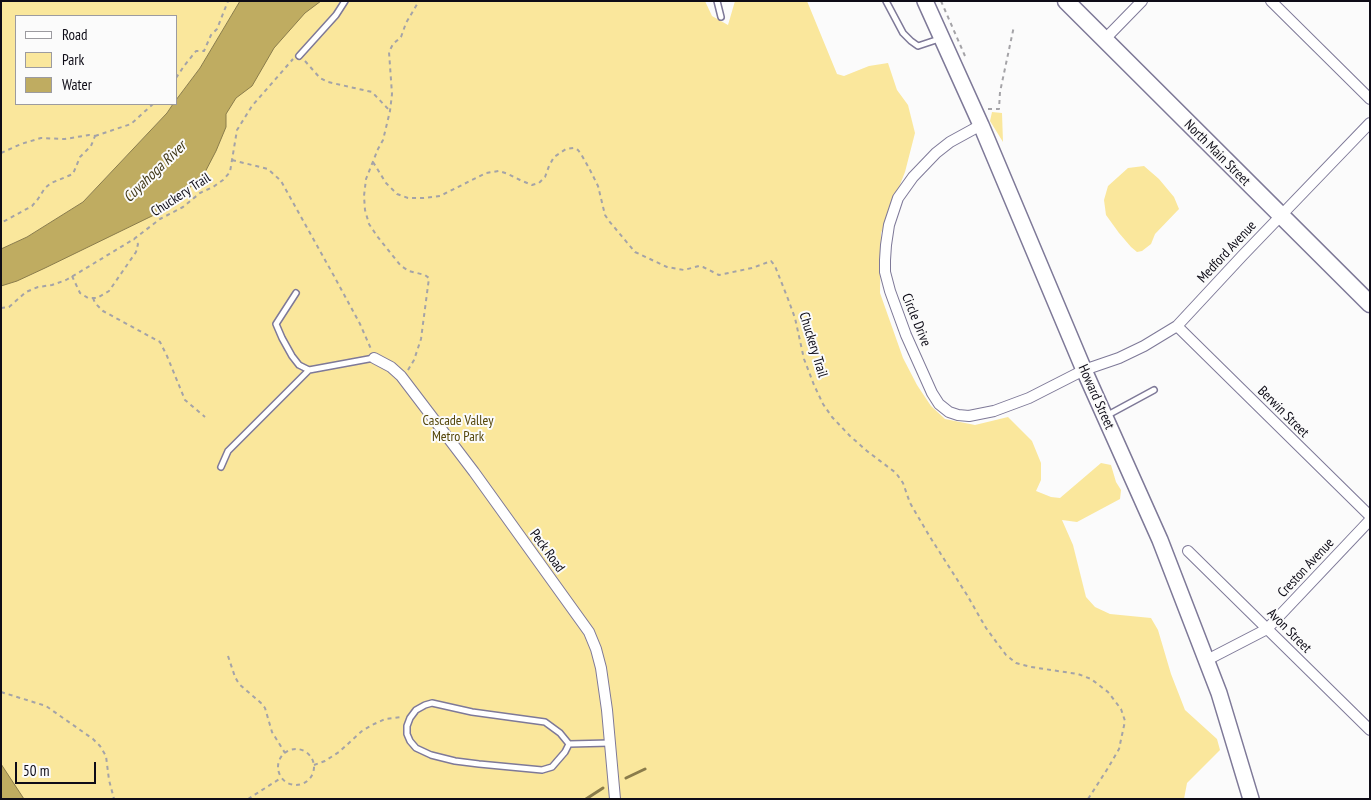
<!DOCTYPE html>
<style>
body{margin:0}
#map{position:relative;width:1371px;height:800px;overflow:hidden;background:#fbfbfb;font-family:"PT Sans Narrow",sans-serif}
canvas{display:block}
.frame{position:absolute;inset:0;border:2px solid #0e0c17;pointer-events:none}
.legend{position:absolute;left:15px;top:15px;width:162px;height:90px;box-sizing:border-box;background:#fbfbfb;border:1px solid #9c9ba0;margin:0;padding:6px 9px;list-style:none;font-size:15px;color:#0e0c17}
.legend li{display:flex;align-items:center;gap:10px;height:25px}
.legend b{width:25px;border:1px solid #9c9ba0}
.scale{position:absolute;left:15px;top:762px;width:81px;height:22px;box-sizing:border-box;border:2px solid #0e0c17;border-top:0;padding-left:6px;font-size:15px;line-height:18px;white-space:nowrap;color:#0e0c17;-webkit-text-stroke:4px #fbfbfb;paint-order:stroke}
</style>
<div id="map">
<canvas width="1371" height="800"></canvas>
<div class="frame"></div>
<ul class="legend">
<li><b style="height:6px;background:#fff"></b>Road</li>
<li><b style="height:14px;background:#fae79c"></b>Park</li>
<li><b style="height:14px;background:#bfac61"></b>Water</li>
</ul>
<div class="scale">50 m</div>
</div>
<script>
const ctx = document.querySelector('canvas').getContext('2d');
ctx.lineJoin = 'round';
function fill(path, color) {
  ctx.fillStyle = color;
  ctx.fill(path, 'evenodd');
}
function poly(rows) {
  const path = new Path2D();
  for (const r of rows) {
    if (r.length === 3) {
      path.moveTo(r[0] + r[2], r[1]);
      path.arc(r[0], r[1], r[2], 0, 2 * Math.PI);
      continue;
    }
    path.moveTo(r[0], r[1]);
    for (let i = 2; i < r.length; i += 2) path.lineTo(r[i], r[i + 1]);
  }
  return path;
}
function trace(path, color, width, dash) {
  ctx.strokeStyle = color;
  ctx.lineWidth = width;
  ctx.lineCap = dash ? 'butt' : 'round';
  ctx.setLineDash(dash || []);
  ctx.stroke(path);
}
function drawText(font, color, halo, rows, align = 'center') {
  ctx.font = font + ' "PT Sans Narrow",sans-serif';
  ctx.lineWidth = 4;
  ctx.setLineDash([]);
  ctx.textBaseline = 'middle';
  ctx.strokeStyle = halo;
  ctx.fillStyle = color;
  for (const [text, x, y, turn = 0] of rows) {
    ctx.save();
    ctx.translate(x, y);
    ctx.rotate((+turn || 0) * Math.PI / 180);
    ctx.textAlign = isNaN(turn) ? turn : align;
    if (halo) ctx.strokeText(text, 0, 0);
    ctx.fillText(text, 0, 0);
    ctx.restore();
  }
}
fill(poly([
 [1,1,240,1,200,68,176,100,176,16,16,16,16,104,173,104,167,113,83,202,27,237,1,249],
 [284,1,705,1,712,16,728,25,735,1,807,1,837,74,844,76,869,66,888,63,897,90,908,105,915,133,905,172,881,233,880,293,903,358,917,385,931,406,945,419,975,425,1008,417,1032,441,1041,463,1041,480,1036,491,1051,497,1060,498,1101,463,1111,465,1116,482,1121,490,1120,499,1077,522,1062,520,1073,545,1086,597,1095,607,1110,614,1151,618,1158,630,1171,674,1185,710,1217,739,1220,750,1187,783,1184,799,1,799,1,274,192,173],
 [992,112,1002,113,1003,142,990,121],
 [1144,166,1159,179,1174,197,1179,209,1155,234,1151,244,1142,251,1137,252,1131,247,1119,233,1106,215,1104,200,1108,186,1128,168]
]), '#fae79c');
const water = poly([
 [240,1,321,1,305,13,274,48,252,86,236,98,226,114,226,127,216,151,202,178,154,215,45,268,17,281,1,286,1,249,27,237,83,202,167,113,173,104,176,104,176,100,200,68,240,1],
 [1,764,24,799,1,799,1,764]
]);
fill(water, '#bfac61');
trace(water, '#8a7c4b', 1);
trace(poly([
 [626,778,645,769],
 [586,799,603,788]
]), '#8a7c4b', 3);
const lane = poly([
 [717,1,721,17],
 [886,1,903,33,911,41,918,46,939,39],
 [299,56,336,15,345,1],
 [296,293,276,324,282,338,292,356,299,365,309,370],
 [1106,416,1154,390],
 [221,467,228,451,309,370,374,358],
 [569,744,565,752,552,767,542,770,479,764,455,761,431,755,416,748,410,741,407,734,407,726,410,718,416,710,425,705,432,703,472,712,545,722,560,733,569,744,610,743]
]);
const street = poly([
 [1271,1,1370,99],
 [1104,40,1142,1],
 [981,125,950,142,936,153,913,177,898,198,889,225,886,245,885,260,885,272,890,291,906,335,932,393,939,404,949,412,958,415,969,416,994,411,1029,398,1084,370,1119,358,1144,346,1177,326,1243,255,1370,123],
 [1177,326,1370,516],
 [374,358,391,367,401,376,474,472,589,632,596,649,601,668,607,710,615,799],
 [1188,551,1370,730],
 [1207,660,1267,629,1370,520]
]);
const secondary = poly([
 [925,1,981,125,1084,370,1160,540,1219,693,1251,799]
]);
const primary = poly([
 [1066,1,1370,304]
]);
trace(lane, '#7e7998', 8);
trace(street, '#7e7998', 12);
trace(secondary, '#7e7998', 18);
trace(primary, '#7e7998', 19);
trace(poly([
 [941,1,965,56],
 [305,61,320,78,328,82,372,92,390,111],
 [176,78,184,66,196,51,204,51,211,35,217,29,228,1],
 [988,109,999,109,1000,92,1014,26],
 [95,136,131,124,153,104],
 [1,153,21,144,41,138,65,139,89,135,95,136,91,146,80,157,73,174,51,183,45,188,38,199,32,206,1,223],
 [232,160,268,169,281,181,334,276,360,324,371,349],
 [373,162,386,183,397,194,408,198,424,198,440,196,486,173,499,171,508,174,520,180,532,185,539,183,545,177,549,166,554,157,566,149,574,148,578,150,581,154,589,168,598,186,605,215,609,221,635,252,667,267,684,270,699,266,703,267,719,275,752,268,771,261,775,266,788,299,795,318,804,359,814,385,823,404,832,417,850,436,867,451,896,473,903,483,910,503,930,537,967,595,986,628,1006,655,1016,663,1031,667,1078,674,1091,679,1108,692,1121,709,1125,721,1119,749,1108,768,1088,799],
 [72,276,80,293,88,298,97,298,109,291,136,252,138,244,134,239],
 [93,298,95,303,103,311,160,342,167,356,185,400,205,417],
 [1,308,9,307,26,292,38,287,52,285,66,280,83,270,134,239,160,219,183,207,200,193,213,187,223,180,230,172,237,130,252,106,293,59],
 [408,370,414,360,421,339,429,278,425,275,409,271,401,266,377,236,369,224,365,210,364,196,366,179,378,149,383,140,390,111,392,94,389,52,393,44,401,37,406,23,419,1],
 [228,656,235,677,239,684,261,703,265,708,272,732,285,753],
 [1,692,46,706,93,739,100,746,106,756,109,780,114,799],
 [296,767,18],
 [314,765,325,761,339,752,362,731,372,725,385,719,402,717],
 [248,799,281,778]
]), '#a4a3a7', 2, [4, 4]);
trace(lane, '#fff', 5);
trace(street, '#fff', 10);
trace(secondary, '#fff', 15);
trace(primary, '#fff', 16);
drawText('14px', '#0e0c17', '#fbfbfb', [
 ["North Main Street",1217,153,45],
 ["Chuckery Trail",181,195,-33],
 ["Medford Avenue",1227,252,-47],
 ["Circle Drive",916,320,68],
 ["Chuckery Trail",813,345,73],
 ["Howard Street",1096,397,66],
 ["Berwin Street",1283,412,45],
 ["Peck Road",547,551,54],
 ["Creston Avenue",1306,568,-47],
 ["Avon Street",1289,631,45]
]);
drawText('14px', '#55470b', '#fbfbfb', [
 ["Cascade Valley",458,421],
 ["Metro Park",458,437]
]);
drawText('italic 15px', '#403817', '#fbfbfb', [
 ["Cuyahoga River",155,172,-44]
]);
</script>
